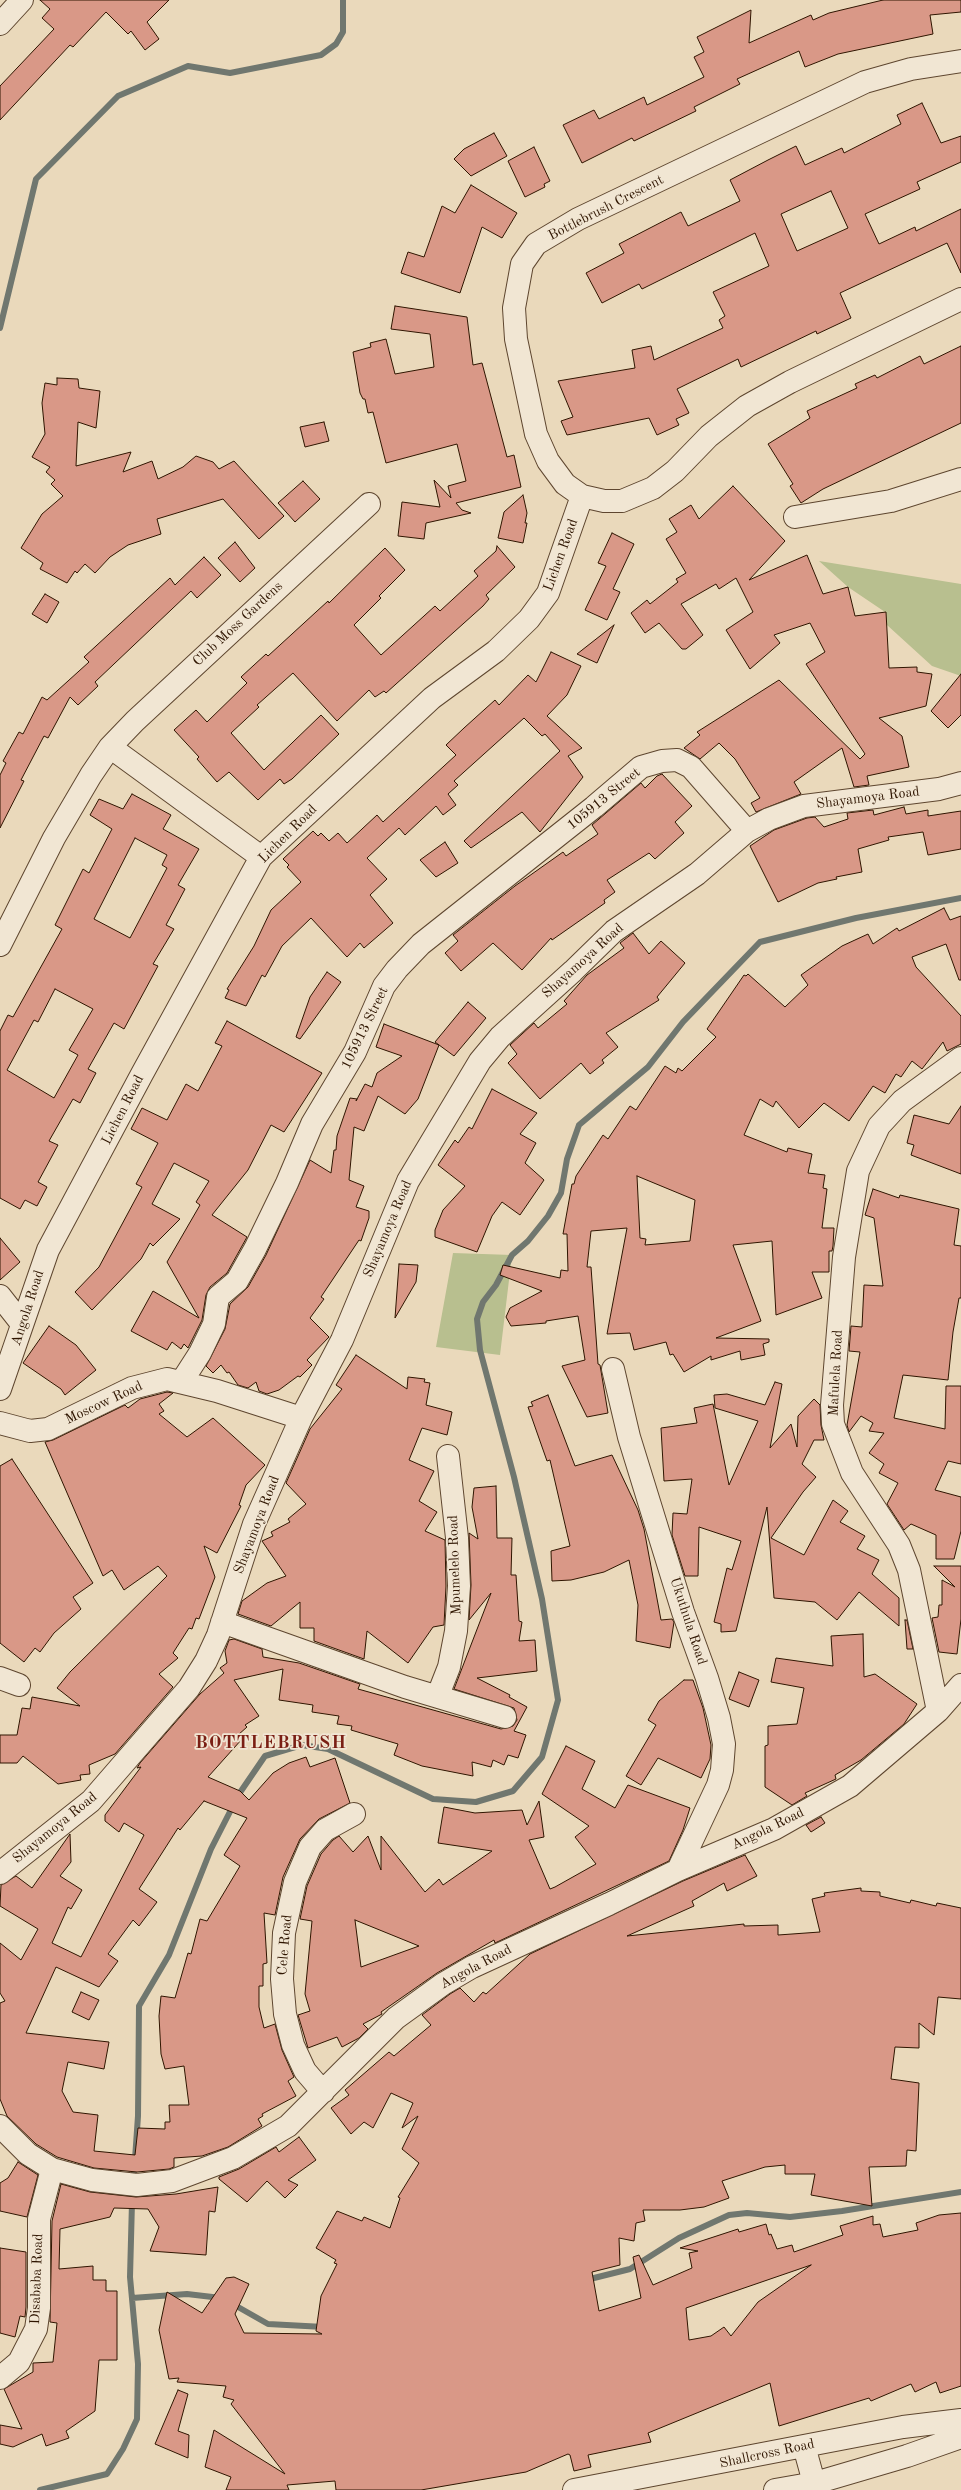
<!DOCTYPE html>
<style>
body{margin:0}
canvas{display:block;background:#ead9bb}
</style>
<canvas width="961" height="2490"></canvas>
<script>
const ctx = document.querySelector('canvas').getContext('2d');
ctx.lineJoin = 'round';
function fill(path, color) {
  ctx.fillStyle = color;
  ctx.fill(path, 'evenodd');
}
function poly(rows) {
  const path = new Path2D();
  for (const r of rows) {
    path.moveTo(r[0], r[1]);
    for (let i = 2; i < r.length; i += 2) path.lineTo(r[i], r[i + 1]);
  }
  return path;
}
function trace(path, color, width, dash) {
  ctx.strokeStyle = color;
  ctx.lineWidth = width;
  ctx.lineCap = dash ? 'butt' : 'round';
  ctx.setLineDash(dash || []);
  ctx.stroke(path);
}
function drawText(font, color, halo, rows, align = 'center') {
  ctx.font = font + ' "Old Standard TT",serif';
  ctx.lineWidth = 3.5;
  ctx.setLineDash([]);
  ctx.textBaseline = 'middle';
  ctx.strokeStyle = halo;
  ctx.fillStyle = color;
  for (const [text, x, y, turn = 0] of rows) {
    ctx.save();
    ctx.translate(x, y);
    ctx.rotate((+turn || 0) * Math.PI / 180);
    ctx.textAlign = isNaN(turn) ? turn : align;
    if (halo) ctx.strokeText(text, 0, 0);
    ctx.fillText(text, 0, 0);
    ctx.restore();
  }
}
fill(poly([
 [819,561,961,584,961,676,932,666,887,625,885,612,848,587],
 [453,1253,512,1255,500,1355,436,1347]
]), '#b8bf8f');
trace(poly([
 [0,328,36,179,118,96,188,66,230,73,321,55,336,44,343,32,343,0],
 [586,2280,630,2269,679,2238,729,2215,747,2213,790,2217,842,2211,961,2192],
 [132,2298,187,2294,221,2298],
 [231,2303,268,2324,324,2327],
 [40,2490,107,2474,123,2449,137,2419,138,2364,130,2277,132,2202,138,2116,139,2006,169,1955,211,1849,239,1794,265,1756,302,1745,328,1749,433,1799,476,1802,513,1791,542,1757,558,1700,542,1599,514,1477,480,1350,477,1319,483,1302,496,1285,512,1255,528,1241,548,1216,561,1193,567,1159,579,1125,648,1067,683,1022,760,942,856,918,961,898]
]), '#70776f', 6);
const building = poly([
 [40,0,169,0,147,22,159,39,145,50,131,31,128,34,106,12,73,47,70,45,0,120,0,86,54,29,42,18,50,9,40,0],
 [883,0,961,0,961,12,930,15,933,34,838,54,805,67,799,51,737,79,740,84,694,107,696,111,634,141,632,138,582,163,563,125,594,110,599,119,644,97,647,105,704,77,694,57,704,52,697,37,751,10,749,43,811,15,813,20,829,13,883,0],
 [922,103,941,143,961,136,961,162,917,182,920,189,865,214,879,244,915,227,916,231,961,209,961,273,947,243,840,293,851,318,817,334,816,331,741,367,738,359,677,389,689,413,676,419,679,425,657,435,649,418,567,435,561,421,573,417,558,381,635,368,632,350,651,346,654,360,723,328,719,320,725,316,713,292,769,266,755,233,642,289,639,284,602,303,586,273,624,253,619,244,681,212,688,226,740,201,730,180,768,160,796,146,805,165,842,148,844,153,901,124,897,115,922,103],
 [831,191,848,228,797,251,781,214,831,191],
 [494,133,507,156,471,176,454,159,464,149,494,133],
 [534,147,550,181,544,184,545,187,525,197,508,161,534,147],
 [471,185,517,213,502,238,482,227,460,293,401,273,408,252,424,257,442,206,455,213,471,185],
 [395,306,467,317,473,365,482,363,507,457,514,455,521,487,456,503,462,510,471,513,426,523,424,539,398,536,402,502,440,507,434,480,451,498,448,486,466,481,457,444,386,463,373,412,368,413,365,399,363,399,360,393,353,352,371,347,370,343,386,339,395,374,434,367,430,334,391,329,395,306],
 [961,346,961,423,823,489,801,503,790,486,793,484,768,444,810,418,807,411,857,388,855,384,875,375,877,378,920,356,924,364,961,346],
 [57,378,78,379,79,388,100,391,96,428,78,422,76,466,131,452,123,472,152,461,158,479,183,467,196,456,213,462,219,469,234,461,284,516,259,539,223,499,157,519,161,534,128,545,110,557,95,573,85,564,77,573,75,571,67,583,40,569,43,563,21,548,42,514,63,496,51,484,55,480,46,472,50,467,32,457,45,434,42,403,45,383,57,385,57,378],
 [324,422,329,441,305,447,300,427,324,422],
 [303,481,320,499,295,522,278,503,303,481],
 [733,486,785,541,749,580,807,555,823,594,848,587,855,616,886,612,889,668,917,667,917,672,932,674,926,706,879,718,902,736,909,767,867,776,869,785,854,787,842,748,794,782,801,794,756,812,751,803,760,798,735,759,719,743,700,759,684,748,700,735,697,732,779,680,860,759,865,754,806,664,825,652,810,623,774,635,780,643,750,669,726,630,753,612,736,578,719,589,716,584,681,604,703,635,686,649,682,649,659,623,645,633,631,613,647,600,650,604,678,582,676,579,686,573,666,539,677,532,669,519,691,505,699,519,733,486],
 [523,495,527,513,525,523,527,523,523,543,498,538,504,512,523,495],
 [612,533,634,544,613,589,620,592,607,620,585,610,606,566,598,563,612,533],
 [235,542,255,568,240,582,218,558,235,542],
 [497,546,515,567,486,595,489,599,483,606,386,693,384,691,375,697,369,690,337,721,293,673,257,705,259,707,231,733,264,770,321,715,339,734,292,779,284,784,280,779,258,800,229,772,217,782,197,759,199,757,174,730,196,710,207,722,247,683,241,677,266,654,268,656,328,601,329,603,385,548,405,570,379,596,381,598,354,625,381,655,435,606,440,611,478,576,474,571,496,551,497,546],
 [204,557,221,575,197,598,191,591,95,682,98,686,78,705,70,697,48,738,44,736,21,780,24,781,0,828,0,775,6,763,3,761,19,732,23,734,42,697,47,700,89,662,84,657,170,578,175,585,204,557],
 [45,594,59,602,47,623,32,614,45,594],
 [614,625,597,663,577,654,614,625],
 [551,652,581,666,567,695,547,716,582,748,568,756,583,777,540,832,522,812,471,848,464,841,560,751,545,734,542,736,524,718,454,781,458,785,448,794,456,805,443,815,436,806,405,835,399,828,367,858,387,879,370,895,393,923,364,948,360,943,347,957,311,918,282,946,265,977,262,975,246,1006,225,998,229,990,227,989,254,946,271,910,301,882,287,867,289,865,283,859,313,831,318,836,321,833,329,841,338,833,347,843,377,815,383,822,456,755,446,745,464,728,495,700,499,705,528,675,536,682,551,652],
 [961,674,961,715,948,728,931,711,961,674],
 [662,774,692,806,675,822,684,833,655,859,649,853,607,880,615,892,604,900,605,903,552,940,551,938,522,970,493,943,461,971,445,953,458,941,453,935,515,886,563,852,566,856,598,834,592,825,641,783,645,788,657,776,662,774],
 [132,794,171,815,163,829,199,849,178,885,185,889,166,925,174,929,153,964,158,966,124,1029,114,1023,88,1069,96,1073,80,1103,73,1099,49,1141,58,1145,38,1182,47,1187,37,1206,25,1200,20,1209,0,1198,0,1031,8,1015,13,1017,62,929,55,925,83,869,89,873,112,829,90,815,99,799,123,809,132,794],
 [135,838,167,855,162,865,167,868,130,938,94,919,135,838],
 [55,989,93,1009,69,1050,78,1055,54,1098,7,1070,34,1020,38,1022,55,989],
 [904,807,906,814,928,810,928,816,961,811,961,849,928,855,923,832,888,837,889,840,858,849,862,872,836,877,837,879,818,883,778,902,750,846,774,830,807,818,815,817,824,827,848,819,847,813,873,810,874,815,904,807],
 [445,842,458,863,436,877,420,860,445,842],
 [944,908,950,920,961,916,961,980,959,980,946,944,912,957,916,967,961,1016,961,1044,947,1051,943,1042,922,1069,912,1061,901,1077,896,1074,885,1093,873,1086,849,1121,824,1103,799,1128,776,1101,773,1107,760,1099,744,1135,787,1152,788,1148,812,1154,808,1173,825,1175,823,1188,827,1189,822,1228,834,1228,833,1246,832,1251,829,1251,829,1272,812,1272,822,1298,776,1315,772,1241,733,1245,761,1321,716,1338,769,1339,769,1342,763,1344,765,1355,741,1360,740,1351,711,1360,711,1356,684,1372,673,1354,670,1355,666,1342,634,1350,630,1333,607,1334,627,1228,591,1231,587,1267,591,1267,598,1364,600,1365,608,1413,587,1417,562,1366,585,1360,578,1316,546,1321,546,1323,511,1326,506,1317,510,1308,542,1291,500,1275,503,1265,560,1278,561,1270,568,1271,567,1234,563,1234,572,1184,574,1184,576,1176,603,1135,608,1139,630,1106,636,1110,665,1066,676,1073,678,1068,682,1071,716,1037,707,1029,744,975,746,976,748,974,785,1007,808,985,801,975,842,946,868,934,873,944,897,928,899,931,944,908],
 [637,1176,695,1200,690,1241,645,1245,646,1239,640,1238,637,1176],
 [633,933,649,954,661,941,685,963,657,997,659,1000,606,1033,618,1047,602,1060,604,1063,590,1074,581,1063,540,1099,508,1063,517,1054,510,1045,534,1023,538,1028,567,1004,564,1001,587,975,624,948,620,943,633,933],
 [327,972,341,982,300,1039,296,1037,310,997,327,972],
 [468,1002,486,1018,454,1056,435,1042,468,1002],
 [227,1021,322,1073,284,1132,271,1125,248,1170,212,1215,247,1237,227,1273,210,1287,206,1295,202,1320,188,1348,184,1344,181,1349,172,1342,167,1350,131,1331,153,1291,199,1318,167,1262,200,1205,196,1202,209,1181,174,1163,152,1204,180,1219,153,1246,150,1243,141,1259,92,1310,75,1292,99,1267,142,1187,136,1184,158,1143,131,1129,142,1108,167,1120,186,1084,198,1091,222,1046,215,1043,227,1021],
 [384,1024,439,1045,418,1099,405,1114,378,1096,364,1131,354,1127,349,1180,364,1186,356,1207,369,1211,369,1218,361,1241,359,1240,321,1297,324,1299,310,1318,329,1337,307,1360,312,1365,300,1377,298,1376,279,1390,267,1394,259,1391,256,1382,248,1388,238,1385,229,1372,227,1373,221,1365,213,1373,206,1366,225,1329,230,1304,248,1287,266,1255,310,1160,331,1173,334,1150,336,1150,337,1136,350,1098,357,1099,356,1101,365,1084,372,1087,377,1073,402,1056,376,1047,384,1024],
 [492,1089,537,1113,520,1134,536,1143,525,1163,544,1180,520,1215,502,1202,492,1216,477,1252,435,1237,435,1230,443,1210,465,1186,438,1165,455,1140,458,1143,469,1127,472,1129,492,1089],
 [961,1106,961,1174,911,1155,914,1145,907,1143,914,1115,949,1124,961,1106],
 [873,1189,899,1198,900,1195,959,1209,954,1245,961,1246,961,1298,959,1298,953,1332,948,1380,903,1375,894,1418,945,1429,946,1386,961,1386,961,1464,948,1461,935,1490,961,1497,961,1531,954,1559,936,1559,936,1535,911,1524,904,1530,887,1504,898,1483,879,1473,884,1464,869,1453,884,1433,869,1431,873,1423,861,1416,849,1432,847,1425,860,1352,849,1351,851,1326,862,1327,864,1285,883,1286,874,1218,865,1215,873,1189],
 [0,1238,20,1262,0,1280,0,1238],
 [399,1264,418,1265,416,1282,395,1318,399,1264],
 [49,1326,76,1345,96,1370,65,1395,61,1389,23,1363,49,1326],
 [356,1355,407,1389,408,1377,425,1379,424,1382,430,1383,426,1405,452,1412,447,1435,422,1428,409,1460,434,1471,419,1501,437,1512,425,1531,445,1540,446,1586,444,1625,433,1627,408,1663,367,1631,364,1659,314,1641,314,1628,300,1628,300,1602,271,1626,238,1614,242,1601,267,1583,286,1576,262,1541,273,1536,271,1532,290,1522,288,1519,306,1504,286,1483,310,1429,342,1389,336,1385,356,1355],
 [775,1382,782,1384,770,1448,791,1424,797,1447,798,1416,814,1399,820,1405,821,1425,824,1440,814,1440,802,1464,816,1477,803,1492,771,1538,804,1555,833,1500,848,1511,840,1522,865,1536,857,1549,879,1560,872,1574,899,1598,899,1626,859,1592,837,1620,815,1602,774,1598,767,1507,736,1631,721,1632,721,1624,714,1622,727,1568,732,1570,741,1541,699,1527,698,1576,685,1576,672,1535,673,1513,687,1514,692,1479,664,1481,661,1428,697,1423,694,1408,713,1404,729,1485,758,1421,715,1408,714,1395,727,1394,765,1405,775,1382],
 [167,1392,173,1393,159,1404,164,1411,159,1414,187,1437,213,1418,265,1465,246,1485,239,1505,241,1506,217,1553,204,1546,215,1577,199,1619,196,1618,192,1629,189,1628,173,1653,178,1658,159,1674,173,1687,115,1754,89,1765,90,1774,80,1775,81,1780,58,1784,23,1756,17,1763,0,1763,0,1735,17,1735,22,1708,30,1709,32,1697,80,1706,57,1688,70,1672,167,1576,158,1566,124,1590,112,1570,103,1576,45,1442,53,1440,125,1405,128,1408,140,1399,167,1392],
 [548,1395,575,1466,612,1455,638,1510,644,1529,661,1620,672,1619,674,1622,670,1648,636,1641,638,1605,629,1560,604,1572,571,1580,552,1581,551,1551,570,1546,550,1460,547,1461,528,1407,533,1406,531,1402,548,1395],
 [12,1459,93,1583,73,1597,81,1609,54,1633,40,1652,35,1648,24,1662,0,1643,0,1466,12,1459],
 [496,1486,497,1538,512,1538,511,1575,516,1575,519,1621,522,1622,519,1641,535,1640,537,1671,477,1678,510,1695,509,1697,527,1707,514,1731,526,1735,518,1758,508,1755,504,1765,493,1760,491,1767,472,1762,473,1776,422,1766,394,1755,398,1744,351,1730,352,1726,337,1724,339,1716,312,1712,313,1705,279,1700,283,1669,234,1680,259,1716,245,1725,247,1727,238,1735,242,1739,208,1777,240,1791,249,1800,273,1773,289,1763,306,1757,310,1767,335,1758,350,1803,319,1819,300,1839,283,1877,275,1915,264,1913,267,1963,263,1964,263,1986,259,1986,259,2007,264,2028,275,2024,282,2050,294,2077,288,2081,296,2096,262,2114,263,2116,258,2119,262,2126,228,2147,202,2156,174,2158,174,2167,169,2169,137,2172,94,2168,57,2157,36,2144,7,2116,0,2099,0,2003,5,2001,0,1993,0,1943,21,1960,38,1929,0,1906,1,1885,16,1876,32,1888,70,1834,71,1862,60,1876,82,1890,71,1909,68,1907,52,1943,81,1957,144,1835,124,1823,119,1832,105,1821,105,1815,141,1767,137,1768,140,1763,200,1694,224,1673,220,1668,227,1663,225,1651,229,1640,234,1639,262,1649,263,1657,299,1663,360,1684,358,1689,501,1729,513,1726,517,1720,514,1708,454,1689,491,1593,469,1620,471,1585,469,1533,478,1539,472,1507,474,1488,496,1486],
 [204,1801,247,1818,224,1855,240,1866,207,1921,200,1919,191,1954,188,1953,175,1998,161,1996,159,2016,161,2054,165,2069,184,2066,189,2105,169,2105,170,2122,165,2122,165,2129,138,2128,135,2155,94,2151,98,2115,73,2112,62,2091,68,2062,104,2069,109,2042,26,2033,56,1967,99,1987,118,1961,108,1954,133,1920,139,1926,157,1902,139,1889,178,1828,180,1830,204,1801],
 [934,1566,961,1566,961,1619,957,1654,939,1652,932,1618,938,1617,939,1605,942,1605,942,1580,955,1587,934,1566],
 [905,1620,907,1620,913,1649,907,1649,905,1620],
 [863,1634,864,1677,875,1674,917,1704,904,1724,861,1760,835,1775,836,1779,805,1793,807,1796,792,1805,765,1787,765,1746,768,1745,768,1726,797,1724,804,1688,771,1682,776,1658,833,1666,831,1636,863,1634],
 [739,1672,759,1680,749,1707,729,1699,739,1672],
 [684,1680,693,1680,703,1708,711,1745,710,1759,701,1778,658,1758,641,1785,626,1776,656,1725,648,1720,659,1701,684,1680],
 [566,1746,595,1761,582,1789,615,1808,628,1785,690,1808,683,1830,669,1861,495,1943,494,1940,437,1973,381,2012,382,2014,363,2024,368,2029,359,2038,342,2047,337,2037,308,2048,298,2015,310,2011,305,1994,312,1921,300,1919,307,1886,321,1854,333,1840,339,1836,353,1852,368,1836,381,1870,381,1836,425,1892,439,1879,443,1885,492,1851,438,1843,444,1807,475,1813,522,1810,527,1825,539,1801,544,1837,529,1840,550,1889,555,1887,596,1864,575,1837,589,1826,542,1794,566,1746],
 [355,1920,419,1946,361,1967,355,1920],
 [821,1817,825,1823,811,1832,806,1825,821,1817],
 [745,1855,757,1876,727,1891,724,1883,692,1901,694,1906,627,1936,744,1924,744,1926,778,1925,778,1935,820,1932,812,1899,825,1896,824,1893,861,1888,861,1891,880,1892,880,1896,910,1903,911,1900,936,1906,937,1903,961,1908,961,1999,938,1997,934,2035,919,2023,919,2048,895,2047,891,2079,919,2083,916,2151,907,2150,906,2166,869,2167,872,2206,811,2195,815,2174,785,2174,785,2165,765,2167,722,2181,729,2198,704,2207,680,2210,643,2210,645,2221,636,2223,634,2241,619,2238,620,2265,592,2272,599,2311,641,2298,633,2257,639,2255,653,2285,692,2268,689,2253,698,2251,680,2248,738,2229,739,2232,766,2224,769,2235,771,2234,777,2249,792,2245,794,2252,843,2235,840,2226,873,2216,873,2225,880,2224,883,2237,918,2230,916,2223,939,2215,961,2213,961,2386,940,2393,936,2382,915,2392,911,2384,871,2401,869,2398,779,2426,770,2383,648,2433,651,2442,588,2455,591,2467,574,2471,570,2455,568,2454,526,2472,421,2490,336,2490,335,2481,287,2485,289,2490,226,2490,231,2477,205,2467,214,2430,285,2474,231,2404,234,2400,223,2397,226,2386,177,2382,179,2378,169,2379,159,2330,167,2292,202,2313,226,2278,234,2277,249,2284,235,2314,244,2333,322,2334,316,2331,321,2296,337,2264,334,2263,336,2260,316,2248,337,2211,362,2221,364,2217,390,2228,400,2198,398,2197,419,2163,402,2149,418,2116,402,2128,413,2103,391,2093,373,2128,364,2122,351,2134,331,2108,349,2095,345,2090,389,2052,394,2056,431,2025,422,2015,450,1994,460,1988,474,2002,483,1992,486,1994,530,1954,683,1881,745,1855],
 [811,2265,758,2302,731,2336,724,2327,711,2336,689,2340,686,2308,811,2265],
 [81,1992,99,2000,89,2020,72,2012,81,1992],
 [299,2137,316,2160,288,2180,298,2185,285,2198,267,2181,247,2202,219,2179,219,2177,239,2169,276,2147,279,2152,299,2137],
 [18,2162,38,2175,27,2217,0,2211,0,2183,8,2178,18,2162],
 [61,2184,90,2192,136,2197,176,2194,218,2187,215,2212,209,2211,206,2255,150,2251,159,2227,148,2209,114,2208,110,2217,60,2229,59,2269,93,2266,93,2280,106,2280,106,2291,117,2291,117,2360,99,2360,95,2411,66,2431,69,2438,46,2446,42,2434,13,2447,0,2444,0,2425,22,2429,4,2389,33,2372,33,2363,53,2362,57,2323,50,2322,52,2221,61,2184],
 [0,2248,26,2252,26,2307,25,2317,20,2316,15,2337,0,2333,0,2248],
 [178,2390,188,2394,178,2431,189,2435,188,2458,155,2444,178,2390]
]);
fill(building, '#d99887');
trace(building, '#2f1500', 1);
const minor = poly([
 [0,24,22,0],
 [961,61,911,69,865,82,578,219,536,244,522,264,514,308,516,339,536,434,548,461,565,484,582,496,604,501,622,501,653,488,675,471,709,436,747,406,790,382,961,299],
 [795,517,891,501,961,479],
 [110,747,261,857],
 [0,945,54,838,91,775,110,747,135,721,369,504],
 [0,1296,22,1324],
 [613,1369,629,1437,683,1612,707,1678,719,1718,724,1744,722,1770,718,1785,678,1870],
 [182,1381,200,1353,214,1324,218,1297,237,1281,255,1249,287,1183,312,1124,355,1052,384,986,397,969,421,944,594,807,641,767,662,761,677,760,691,767,747,831],
 [0,1389,48,1250,142,1074,261,857,432,698,496,651,529,619,548,593,582,496],
 [0,1423,30,1431,48,1429,132,1388,167,1379,217,1391,301,1418],
 [222,1622,405,1687,505,1717],
 [0,1678,19,1685],
 [438,1695,449,1667,456,1631,459,1586,457,1538,448,1456],
 [938,1711,909,1570,899,1545,852,1473,833,1424,832,1405,844,1257,858,1171,879,1126,902,1101,961,1058],
 [0,1873,91,1801,189,1688,206,1661,218,1635,254,1524,301,1418,342,1340,408,1181,480,1061,500,1037,573,971,614,931,697,874,747,831,769,819,804,806,939,789,961,783],
 [323,2092,305,2071,293,2045,285,2014,282,1979,284,1933,295,1882,310,1847,325,1830,354,1814],
 [0,2126,28,2154,52,2169,92,2180,137,2185,172,2181,233,2158,288,2126,396,2018,443,1984,472,1967,609,1904,678,1870,774,1829,850,1786,938,1711,961,1685],
 [0,2378,19,2362,36,2329,39,2308,39,2219,52,2169],
 [804,2446,816,2490],
 [574,2490,903,2427,961,2420],
 [775,2490,815,2483,907,2456,961,2437]
]);
trace(minor, '#5e462f', 24);
trace(minor, '#f1e6d3', 22);
drawText('14px', '#2f1500', '#f1e6d3', [
 ["Bottlebrush Crescent",606,208,-27],
 ["Lichen Road",561,555,-70],
 ["Club Moss Gardens",238,624,-43],
 ["Shayamoya Road",868,798,-7],
 ["105913 Street",604,799,-39],
 ["Lichen Road",288,834,-45],
 ["Shayamoya Road",583,961,-42],
 ["105913 Street",365,1028,-64],
 ["Lichen Road",123,1110,-63],
 ["Shayamoya Road",388,1229,-67],
 ["Angola Road",28,1308,-72],
 ["Mafulela Road",836,1373,-87],
 ["Moscow Road",104,1403,-25],
 ["Shayamoya Road",257,1525,-69],
 ["Mpumelelo Road",455,1565,-92],
 ["Ukuthula Road",688,1621,72],
 ["Shayamoya Road",55,1828,-39],
 ["Angola Road",768,1829,-26],
 ["Cele Road",285,1945,-85],
 ["Angola Road",476,1967,-28],
 ["Disababa Road",37,2279,-88],
 ["Shallcross Road",767,2454,-12]
]);
ctx.letterSpacing = '1px';
drawText('bold 18px', '#7a1f14', '#f1e6d3', [
 ["BOTTLEBRUSH",271,1743]
]);
ctx.letterSpacing = '0px';
</script>
